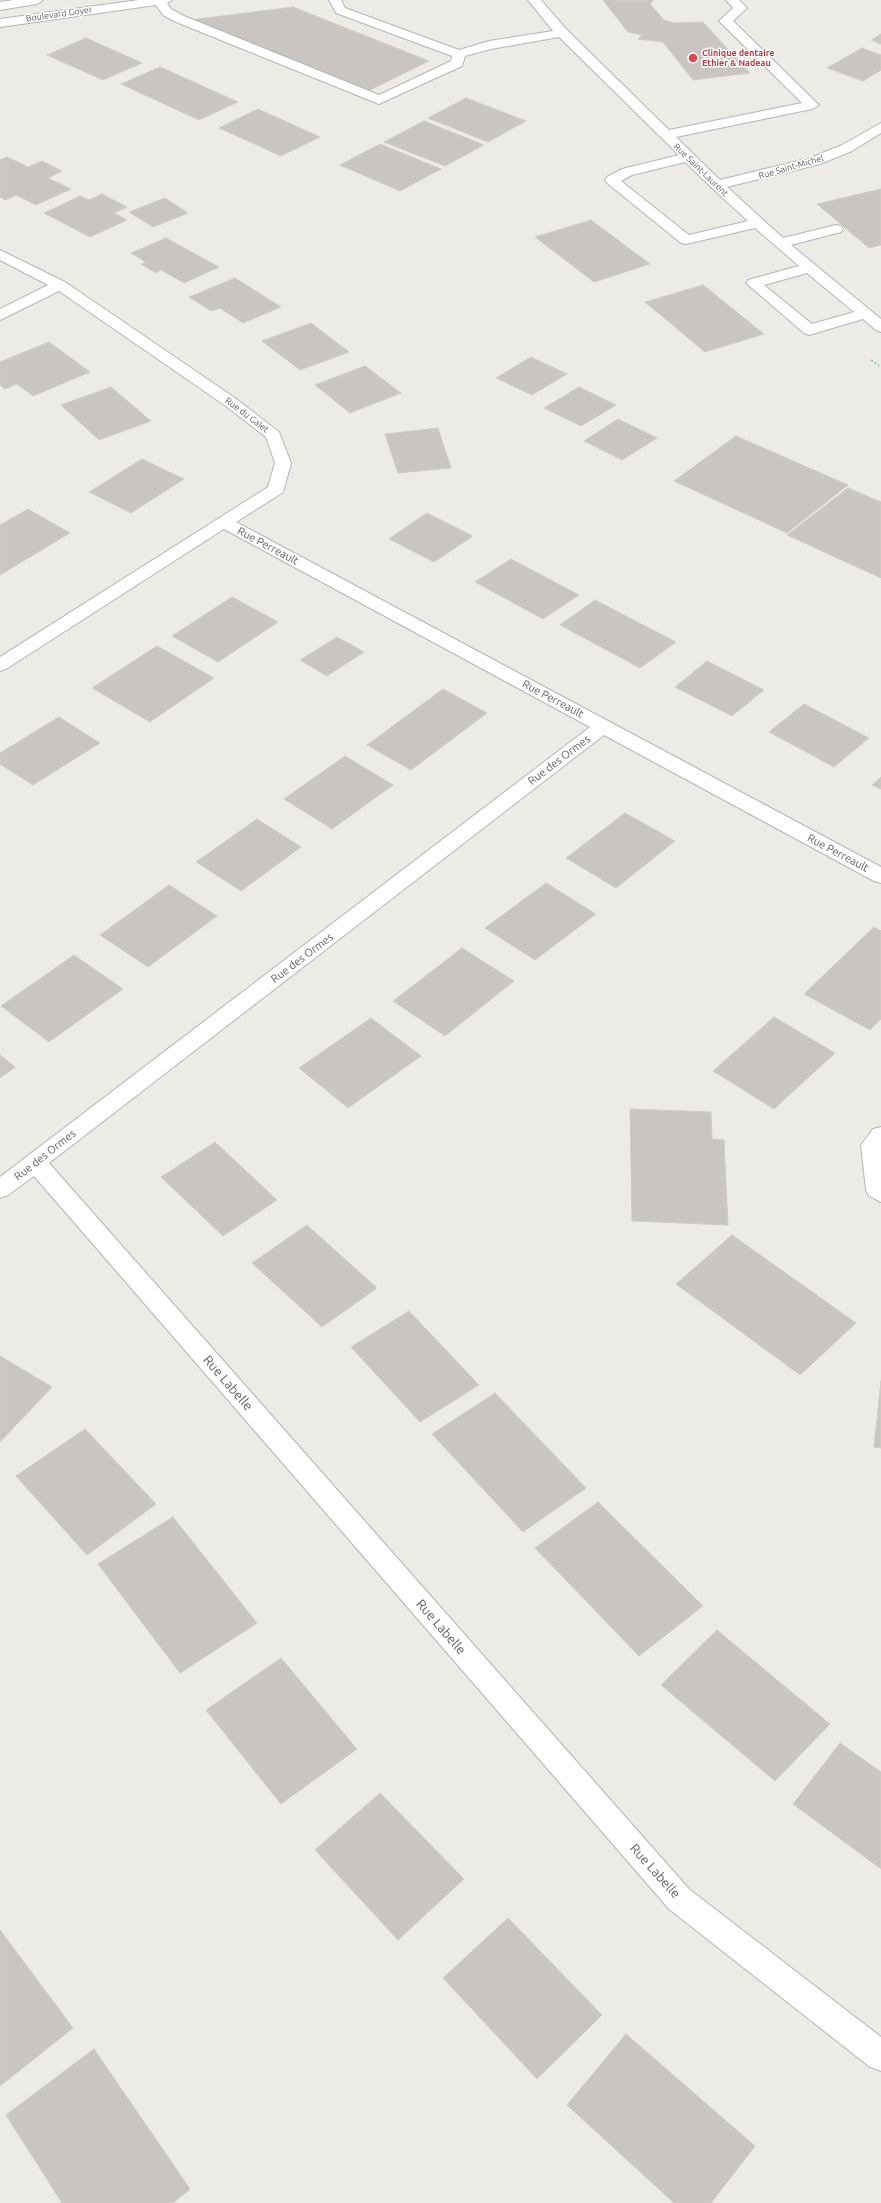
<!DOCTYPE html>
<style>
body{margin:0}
canvas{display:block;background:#edebe5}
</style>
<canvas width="881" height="2203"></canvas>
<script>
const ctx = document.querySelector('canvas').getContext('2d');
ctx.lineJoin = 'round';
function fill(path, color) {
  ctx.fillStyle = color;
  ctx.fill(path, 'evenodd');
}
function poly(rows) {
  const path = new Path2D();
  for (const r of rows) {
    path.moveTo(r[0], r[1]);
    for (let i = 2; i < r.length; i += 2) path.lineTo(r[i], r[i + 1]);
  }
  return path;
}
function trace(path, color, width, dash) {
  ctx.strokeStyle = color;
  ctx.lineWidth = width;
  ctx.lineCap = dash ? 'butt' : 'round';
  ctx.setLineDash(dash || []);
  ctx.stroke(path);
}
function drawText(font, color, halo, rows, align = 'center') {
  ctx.font = font + ' Ubuntu,sans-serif';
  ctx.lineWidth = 3;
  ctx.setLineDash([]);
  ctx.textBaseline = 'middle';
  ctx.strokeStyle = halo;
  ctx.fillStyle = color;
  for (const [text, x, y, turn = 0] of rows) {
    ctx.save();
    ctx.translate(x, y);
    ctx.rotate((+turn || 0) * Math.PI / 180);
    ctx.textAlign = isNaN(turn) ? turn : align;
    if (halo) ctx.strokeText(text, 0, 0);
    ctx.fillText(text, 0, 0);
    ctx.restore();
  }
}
const building = poly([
 [603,0,654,0,650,4,664,20,674,23,703,22,750,73,693,80,663,42,638,39,642,35,628,32,603,0],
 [293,7,429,61,366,92,190,20,293,7],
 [881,34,881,44,871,40,881,34],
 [86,38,142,63,103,80,47,55,86,38],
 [862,48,881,55,881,70,863,81,827,68,862,48],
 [160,67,238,102,199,120,121,84,160,67],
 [466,98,526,121,488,142,428,118,466,98],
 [258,109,320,137,281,156,219,128,258,109],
 [424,121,484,145,445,166,384,142,424,121],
 [380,144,441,169,400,191,340,165,380,144],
 [7,157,28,167,42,161,62,171,48,178,71,189,36,205,16,195,5,200,0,197,0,160,7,157],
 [881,189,881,245,869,248,817,204,881,189],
 [102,194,127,207,114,213,127,220,90,237,44,213,80,196,89,200,102,194],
 [165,198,188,213,153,227,129,212,165,198],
 [591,220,650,264,594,282,535,237,591,220],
 [166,238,219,267,184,283,161,270,156,273,141,264,146,262,131,253,166,238],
 [235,278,281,307,243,323,220,308,211,311,189,297,235,278],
 [703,285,764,334,705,352,645,302,703,285],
 [311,323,349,352,300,370,262,341,311,323],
 [49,342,90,372,33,396,17,384,5,389,0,385,0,362,49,342],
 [531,357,567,374,532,395,496,378,531,357],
 [365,366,401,393,350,413,315,385,365,366],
 [111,387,151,421,99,440,61,405,111,387],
 [579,387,616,405,581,426,544,408,579,387],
 [618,419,657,438,622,460,584,441,618,419],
 [438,428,451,468,398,473,385,434,438,428],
 [736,436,848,485,787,533,674,481,736,436],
 [142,459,184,479,131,513,89,492,142,459],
 [848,488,881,502,881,578,787,535,848,488],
 [28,509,70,533,0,575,0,525,28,509],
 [427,513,473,536,434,562,389,539,427,513],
 [511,559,579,595,543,619,475,582,511,559],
 [232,597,278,622,218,662,172,636,232,597],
 [595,600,676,642,640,668,560,625,595,600],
 [337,637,364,652,327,676,300,660,337,637],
 [157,646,214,678,150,722,92,688,157,646],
 [707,661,764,690,732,716,675,687,707,661],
 [443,689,487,713,411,770,367,745,443,689],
 [804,704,869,738,834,767,769,732,804,704],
 [59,717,100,743,33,785,0,764,0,753,59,717],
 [345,756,393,785,332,829,284,799,345,756],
 [881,777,881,789,872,785,881,777],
 [625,813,675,841,616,888,566,858,625,813],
 [257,819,301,847,241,891,196,862,257,819],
 [546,883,596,914,535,960,485,928,546,883],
 [169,885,217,916,148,967,100,935,169,885],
 [874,927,881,931,881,1019,870,1030,804,994,874,927],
 [462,948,514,981,445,1036,393,1001,462,948],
 [74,955,123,989,49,1042,1,1006,74,955],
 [774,1017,835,1053,774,1109,713,1071,774,1017],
 [371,1018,421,1056,348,1108,299,1068,371,1018],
 [0,1055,15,1067,0,1078,0,1055],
 [630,1109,711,1112,712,1139,724,1140,728,1225,632,1221,630,1109],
 [215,1142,277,1200,223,1236,161,1177,215,1142],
 [307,1225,377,1288,322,1327,252,1263,307,1225],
 [732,1235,856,1323,800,1375,676,1284,732,1235],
 [409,1311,479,1385,420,1422,351,1347,409,1311],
 [0,1356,52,1387,0,1442,0,1356],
 [881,1381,881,1448,874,1447,881,1381],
 [495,1393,586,1488,523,1532,432,1434,495,1393],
 [85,1429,156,1504,87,1555,16,1476,85,1429],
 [598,1502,703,1606,639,1656,535,1548,598,1502],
 [173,1517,257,1623,180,1673,98,1564,173,1517],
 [717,1630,830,1724,775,1781,661,1685,717,1630],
 [281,1658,357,1749,281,1804,206,1710,281,1658],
 [840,1743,881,1772,881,1869,793,1804,840,1743],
 [380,1793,464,1879,398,1940,315,1850,380,1793],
 [508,1918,602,2015,537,2079,443,1978,508,1918],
 [0,1930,73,2028,0,2086,0,1930],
 [626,2034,755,2146,711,2203,674,2203,567,2105,626,2034],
 [94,2049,190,2189,173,2203,62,2203,6,2115,94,2049]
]);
fill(building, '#c9c6c2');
trace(building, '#d1ccc4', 1);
const minor = poly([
 [14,0,43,0,37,4,0,10,0,2,14,0],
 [139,0,172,0,167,3,171,9,184,16,379,95,451,61,452,56,336,13,329,0,341,0,345,8,459,50,489,41,553,31,528,0,541,0,567,30,669,130,802,103,719,21,733,8,726,0,739,0,747,8,733,21,819,105,812,109,676,137,720,180,810,158,842,145,881,123,881,133,852,151,820,164,727,187,783,238,836,225,841,226,843,229,841,232,791,245,881,319,881,332,876,330,863,319,809,335,804,333,746,283,748,280,799,266,755,228,686,244,681,243,607,183,605,180,607,177,622,169,679,155,559,37,491,49,465,56,462,66,379,104,176,22,163,15,156,5,0,27,0,19,139,0],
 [685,162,712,188,748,221,689,235,621,181,632,175,685,162],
 [807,273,854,312,812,324,764,285,807,273],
 [0,250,65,282,235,398,279,432,291,463,284,489,282,493,236,522,881,867,881,883,874,881,604,735,49,1163,689,1889,881,2037,881,2071,870,2067,669,1909,34,1176,8,1195,0,1198,0,1177,590,727,224,529,6,669,0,671,0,657,268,487,275,463,266,437,223,404,59,291,0,320,0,309,48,285,0,260,0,250],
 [881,1127,881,1202,869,1196,866,1190,861,1145,873,1129,881,1127]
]);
trace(minor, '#b2b5b8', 2);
trace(poly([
 [871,360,881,367]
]), '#9fc2a7', 1.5, [2.5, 1.5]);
fill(minor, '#fff');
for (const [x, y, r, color] of [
 [693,58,5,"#e0444e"]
]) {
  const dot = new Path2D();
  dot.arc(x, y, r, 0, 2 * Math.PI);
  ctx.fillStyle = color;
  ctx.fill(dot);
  trace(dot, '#fff', 1.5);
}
drawText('9px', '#5d6063', '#fff', [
 ["Boulevard Goyer",59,14,-8],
 ["Rue Saint-Michel",791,167,-16],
 ["Rue Saint-Laurent",701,170,44],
 ["Rue du Galet",247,415,37]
]);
drawText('bold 9px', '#be3a42', '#fff', [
 ["Clinique dentaire",702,53],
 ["Ethier & Nadeau",702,63]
], 'left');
drawText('11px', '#5d6063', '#fff', [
 ["Rue Perreault",268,546,28],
 ["Rue Perreault",553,699,28],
 ["Rue des Ormes",559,760,-37],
 ["Rue Perreault",838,853,28],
 ["Rue des Ormes",302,958,-37],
 ["Rue des Ormes",45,1155,-38]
]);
drawText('13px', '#5d6063', '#fff', [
 ["Rue Labelle",228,1383,49],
 ["Rue Labelle",441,1627,49],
 ["Rue Labelle",655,1871,48]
]);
</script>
